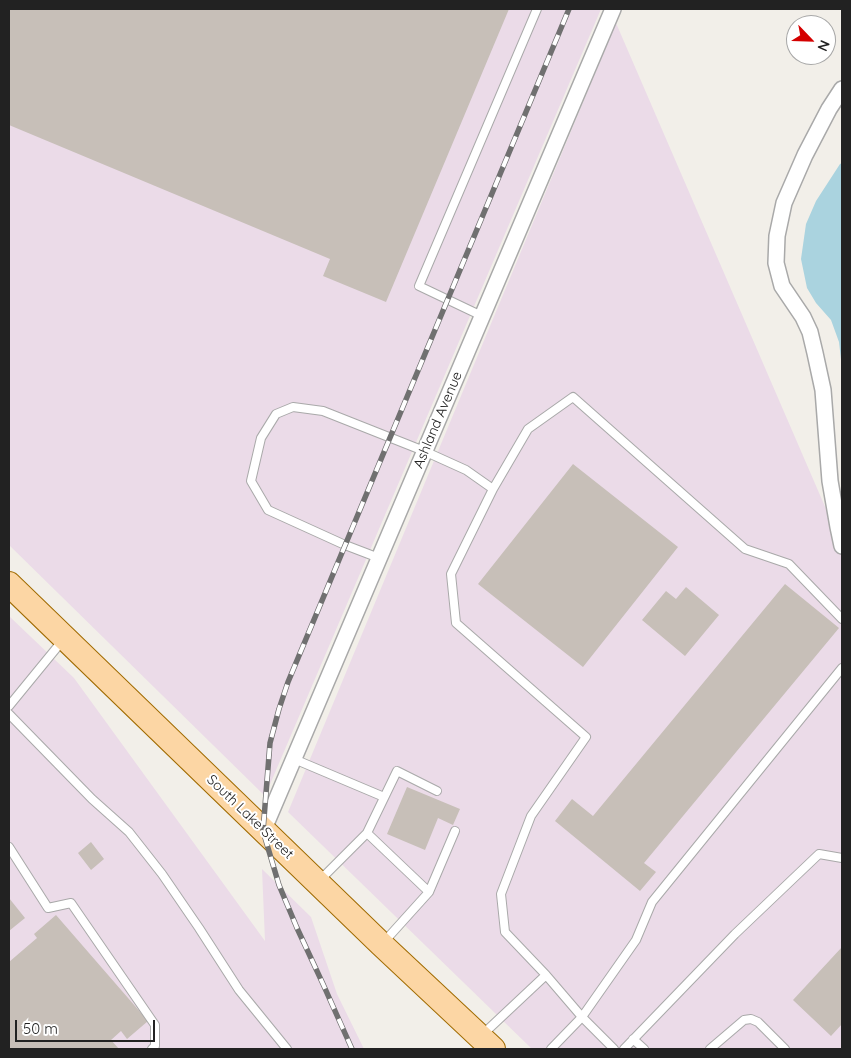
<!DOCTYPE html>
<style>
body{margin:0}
#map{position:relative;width:851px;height:1058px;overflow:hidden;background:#f2efe9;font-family:Quicksand,sans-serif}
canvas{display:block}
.frame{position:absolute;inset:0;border:10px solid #222;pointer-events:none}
.north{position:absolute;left:786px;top:15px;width:50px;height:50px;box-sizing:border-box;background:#fff;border:1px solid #a7a7a7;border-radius:50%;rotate:114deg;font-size:14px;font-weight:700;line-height:20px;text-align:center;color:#222}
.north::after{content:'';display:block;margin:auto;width:18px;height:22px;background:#d40000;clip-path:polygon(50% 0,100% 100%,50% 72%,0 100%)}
.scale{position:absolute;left:15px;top:1020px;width:140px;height:22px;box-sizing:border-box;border:2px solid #222;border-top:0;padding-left:6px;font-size:15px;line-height:18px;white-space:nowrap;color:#222;-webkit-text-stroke:4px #fff;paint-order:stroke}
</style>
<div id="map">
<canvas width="851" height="1058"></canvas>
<div class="frame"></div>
<div class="north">N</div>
<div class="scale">50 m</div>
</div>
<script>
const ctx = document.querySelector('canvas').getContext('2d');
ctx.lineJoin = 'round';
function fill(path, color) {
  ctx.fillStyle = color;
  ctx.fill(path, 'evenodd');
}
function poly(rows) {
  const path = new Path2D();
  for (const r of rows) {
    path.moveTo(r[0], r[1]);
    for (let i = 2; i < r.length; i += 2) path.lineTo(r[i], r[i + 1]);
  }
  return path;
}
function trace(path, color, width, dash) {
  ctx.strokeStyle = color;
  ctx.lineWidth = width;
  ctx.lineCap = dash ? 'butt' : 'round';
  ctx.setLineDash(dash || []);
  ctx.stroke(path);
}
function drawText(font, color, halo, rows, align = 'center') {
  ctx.font = font + ' Quicksand,sans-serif';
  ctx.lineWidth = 4;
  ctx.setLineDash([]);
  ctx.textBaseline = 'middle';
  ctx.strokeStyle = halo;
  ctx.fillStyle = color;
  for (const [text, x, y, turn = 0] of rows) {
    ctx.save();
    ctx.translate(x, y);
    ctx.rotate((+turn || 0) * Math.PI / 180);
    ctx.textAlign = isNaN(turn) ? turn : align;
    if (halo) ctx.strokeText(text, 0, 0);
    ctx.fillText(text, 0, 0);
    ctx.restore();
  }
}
fill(poly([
 [9,9,601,9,265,796,9,545],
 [616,23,842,546,842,1049,532,1049,288,812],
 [9,616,74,678,265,941,262,869,311,917,337,994,364,1049,9,1049]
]), '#ebdbe8');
fill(poly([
 [842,163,842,368,839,342,831,320,816,303,807,288,801,259,806,224,816,201,840,164]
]), '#aad3df');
fill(poly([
 [9,9,509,9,386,302,323,276,330,259,9,125],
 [573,464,678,547,583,667,478,584],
 [785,584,839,628,644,863,656,872,640,891,555,821,572,799,593,816],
 [686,587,719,615,685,656,642,620,666,591,676,599],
 [407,787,460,809,453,825,438,818,425,850,387,834],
 [91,842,104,859,91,870,78,853],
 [9,898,25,918,9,931],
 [56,915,148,1021,127,1039,121,1031,111,1040,119,1049,9,1049,9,962,37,938,34,934],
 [842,947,842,1024,831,1036,793,1000]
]), '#c7bfb8');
const lane = poly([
 [482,316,419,286,537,9],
 [493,489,528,429,573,397,745,549,789,564,842,619],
 [379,558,345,545,268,510,251,481,261,438,276,414,293,407,323,411,424,451,466,470,493,489,451,574,456,623,586,737,531,816,501,894,505,932,546,975,481,1036],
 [9,706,63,640],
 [9,714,92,799,129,832,162,874,199,928,239,990,287,1049],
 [294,759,384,797],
 [367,833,429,892],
 [9,847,48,908,71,903,155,1025,155,1046,152,1049],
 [319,881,367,833,397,771,437,791],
 [383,943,429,892,455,831],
 [546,975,582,1017,551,1049],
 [633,1039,644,1049],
 [614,1049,582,1017,636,940,652,902,842,668],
 [624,1049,735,934,819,854,842,858],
 [710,1049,744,1020,751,1019,758,1022,785,1049]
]);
const street = poly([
 [842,89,829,109,805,155,784,203,777,236,776,263,782,286,803,317,810,332,815,353,823,390,830,481,838,527,842,546],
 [263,831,613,9]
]);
const primary = poly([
 [9,584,381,944,493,1049]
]);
trace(lane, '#a9a9a9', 10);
trace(street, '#a9a9a9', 18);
trace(primary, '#a06b00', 26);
trace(lane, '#fff', 8);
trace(street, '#fff', 15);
trace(primary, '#fcd6a4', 24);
const rail = poly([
 [352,1049,323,984,297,928,279,885,263,831,270,743,279,709,288,682,569,9]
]);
trace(rail, '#707070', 5.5);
trace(rail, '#fff', 4, [11]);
drawText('14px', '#222', '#fff', [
 ["Ashland Avenue",438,420,-67],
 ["South Lake Street",250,817,44]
]);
</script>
